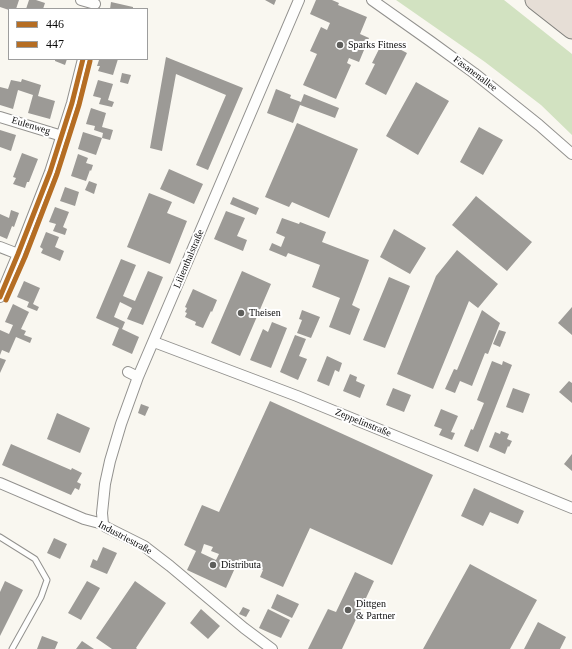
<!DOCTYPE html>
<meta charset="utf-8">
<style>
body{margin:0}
#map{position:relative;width:572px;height:649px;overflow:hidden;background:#f9f7f0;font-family:"Times New Roman",serif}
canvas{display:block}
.legend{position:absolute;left:8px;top:8px;width:140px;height:52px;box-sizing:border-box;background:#fff;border:1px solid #9d9d9d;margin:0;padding:5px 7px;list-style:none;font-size:12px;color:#0b0b0b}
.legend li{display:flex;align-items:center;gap:8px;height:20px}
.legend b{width:20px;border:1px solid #9d9d9d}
</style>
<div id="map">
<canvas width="572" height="649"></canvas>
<ul class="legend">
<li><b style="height:5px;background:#b56d23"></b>446</li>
<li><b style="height:5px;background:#b56d23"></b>447</li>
</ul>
</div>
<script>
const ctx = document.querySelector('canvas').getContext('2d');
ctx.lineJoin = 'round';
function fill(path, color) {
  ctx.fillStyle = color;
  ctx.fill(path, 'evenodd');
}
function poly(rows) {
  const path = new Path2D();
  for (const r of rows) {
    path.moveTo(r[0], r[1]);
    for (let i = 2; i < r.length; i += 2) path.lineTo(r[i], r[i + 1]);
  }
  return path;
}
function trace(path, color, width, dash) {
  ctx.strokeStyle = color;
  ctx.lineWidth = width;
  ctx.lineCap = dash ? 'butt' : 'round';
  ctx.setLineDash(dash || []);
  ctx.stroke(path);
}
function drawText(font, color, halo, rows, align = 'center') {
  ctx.font = font + ' "Times New Roman",serif';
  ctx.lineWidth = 4;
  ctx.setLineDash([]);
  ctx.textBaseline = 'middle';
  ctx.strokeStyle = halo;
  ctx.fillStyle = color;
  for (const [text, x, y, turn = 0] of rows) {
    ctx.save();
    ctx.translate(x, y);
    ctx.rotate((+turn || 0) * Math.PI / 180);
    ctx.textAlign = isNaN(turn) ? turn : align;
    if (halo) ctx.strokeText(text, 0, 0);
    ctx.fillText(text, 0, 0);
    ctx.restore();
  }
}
fill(poly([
 [396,0,504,0,572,54,572,135,541,105,485,62]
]), '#d2e2c1');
fill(poly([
 [0,0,19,0,16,9,9,9,9,10,0,7],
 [29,0,36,0,45,3,43,9,26,9],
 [265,0,276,0,274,5],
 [316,0,332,0,339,3,338,5,367,17,360,34,369,38,359,62,349,58,347,63,351,65,336,99,303,85,317,54,310,51,321,27,327,30,330,23,310,14],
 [111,2,133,7,133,9,110,9],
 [386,42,407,53,386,95,365,84,375,64,372,63,379,49,382,50],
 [166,57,243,88,208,170,196,165,226,95,176,74,162,151,150,148],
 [55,59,67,59,65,65,55,61],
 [102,59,118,59,113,75,98,71,100,66,97,66,99,60,101,60],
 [122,73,131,75,128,84,120,82],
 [22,79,41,85,38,96,55,101,50,119,28,113,33,95,18,90,13,109,0,105,0,87,8,89,11,80,21,82],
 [98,80,113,84,108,100,114,102,112,107,99,104,101,98,93,96],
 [416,82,449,101,418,155,386,136],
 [276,89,291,95,290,98,301,102,304,94,339,108,335,118,300,105,293,123,267,113],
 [91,108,106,113,102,127,113,130,110,140,102,138,103,133,94,130,95,126,86,124],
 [297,123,358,149,329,218,292,202,289,207,265,197],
 [479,127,503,140,483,175,460,162],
 [0,130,16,135,11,151,0,147],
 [83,132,102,138,96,155,78,149],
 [22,153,38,159,29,182,27,182,25,188,13,184,16,178,13,177],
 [78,154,88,158,86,163,93,165,91,171,90,170,86,181,71,176],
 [169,169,203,184,194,204,160,189],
 [89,181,97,184,94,194,85,190],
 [65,187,79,192,75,206,60,201],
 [149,193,172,202,167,213,187,221,170,264,127,247],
 [476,196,532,242,507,271,452,225],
 [233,197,259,208,256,215,230,204],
 [55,207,69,212,63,227,67,229,65,235,53,231,56,224,49,222],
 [11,210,19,213,14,227,12,226,7,239,0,236,0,214,9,218],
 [226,211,245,218,237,236,247,240,243,251,214,239],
 [282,218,299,224,300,222,326,232,322,242,369,260,352,305,360,309,350,335,329,327,340,298,312,287,320,265,288,253,286,257,269,250,272,243,281,247,285,237,276,233],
 [394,229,426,248,410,274,380,257],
 [46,232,59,237,55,247,64,251,60,261,41,253,43,249,40,247],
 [457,250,498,284,478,308,469,301,433,389,397,374,436,276],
 [121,259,136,265,123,296,135,301,148,271,163,277,143,325,127,319,132,308,120,302,114,317,125,322,122,329,139,337,132,354,112,345,119,328,96,318],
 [242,271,271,284,240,356,211,343],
 [389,277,410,286,385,348,363,340],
 [24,281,40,288,33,304,39,307,37,311,27,307,29,302,17,297],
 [193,289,217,300,212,312,211,311,203,328,195,325,196,322,185,317,187,313,185,312,187,308,185,307],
 [13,304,29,312,21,329,26,331,24,335,32,338,30,343,16,337,9,353,2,350,0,355,0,330,9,334,13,325,5,322],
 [572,307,572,335,558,323],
 [302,310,320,317,311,338,297,333,302,320,299,319],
 [482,310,500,323,488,354,485,353,472,386,460,381,455,393,445,389,454,369,457,370],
 [272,322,287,328,271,368,250,360,263,329,268,332],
 [499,330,506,332,500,347,493,344],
 [295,335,306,339,299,356,307,359,298,380,280,372],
 [327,356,342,363,339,372,335,370,329,386,317,381],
 [0,358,6,360,0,373],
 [492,361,502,365,503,361,512,365,478,452,464,446,471,429,473,430,484,403,477,400],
 [350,374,357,377,356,381,365,385,360,398,343,391],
 [569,381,572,383,572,403,559,392],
 [393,388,411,395,404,412,386,405],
 [513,388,530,394,523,413,506,407],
 [270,401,433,475,392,565,310,528,283,587,260,577,263,570,239,559,226,588,187,570,196,551,184,545,202,505,219,512],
 [204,544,213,547,211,551,219,554,216,560,201,553],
 [141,404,149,407,145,416,138,413],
 [441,409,458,416,451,432,455,433,452,440,439,435,442,429,434,426],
 [57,413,90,428,80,453,47,439],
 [501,431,509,434,507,439,512,441,509,447,508,446,505,454,489,447,495,432,500,434],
 [11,444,71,470,72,468,82,473,77,482,81,484,79,490,75,488,71,495,2,465],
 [572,454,572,471,564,464],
 [474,488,524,511,518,524,490,512,483,526,461,516],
 [54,538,67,544,60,559,47,553],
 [103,547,117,553,107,574,90,567,93,559,97,561],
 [470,564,537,600,510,649,423,649],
 [355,572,374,581,342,649,308,649,328,609,336,612],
 [5,581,23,590,0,636,0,592],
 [87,581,100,588,81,620,68,613],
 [135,581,166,603,136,648,137,649,112,649,96,638],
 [277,594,299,604,292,618,271,608],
 [243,607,250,610,246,617,239,614],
 [201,609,220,626,208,639,190,623],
 [268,609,290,620,281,638,259,628],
 [538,622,566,637,560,649,524,649],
 [42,636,58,642,55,649,37,649],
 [82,641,94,649,76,649]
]), '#9c9a96');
const service = poly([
 [0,537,35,559,47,580,41,597,12,649]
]);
const minor = poly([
 [81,0,95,4],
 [372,0,430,41,474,73,539,125,572,154],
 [0,117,62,136],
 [0,247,18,254],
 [0,297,18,254,50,172,72,103,83,59],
 [154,342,297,396,572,508],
 [128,372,138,377],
 [0,483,84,519,103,524,106,527,144,546,170,566,244,628,272,649],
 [103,524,102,513,105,484,110,461,121,424,138,377,299,0]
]);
const motorway = poly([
 [535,0,572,29],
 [559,0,572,10]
]);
trace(service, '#92918e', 7);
trace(minor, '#92918e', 12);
trace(motorway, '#7f7f7b', 21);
trace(service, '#fefefd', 5);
trace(minor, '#fefefd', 10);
trace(motorway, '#e6ded6', 19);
trace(poly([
 [0,297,18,254,50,172,72,103,83,59]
]), '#b56d23', 5);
trace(poly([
 [6,300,25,257,57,174,79,105,90,61]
]), '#b56d23', 5);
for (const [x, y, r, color] of [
 [340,45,4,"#5e5e5b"],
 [241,313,4,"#5e5e5b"],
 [213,565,4,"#5e5e5b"],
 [348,610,4,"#5e5e5b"]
]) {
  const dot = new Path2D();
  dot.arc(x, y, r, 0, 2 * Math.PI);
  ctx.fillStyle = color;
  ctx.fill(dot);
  trace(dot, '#fff', 1.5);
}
drawText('10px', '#0b0b0b', '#fff', [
 ["Sparks Fitness",348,45],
 ["Theisen",249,313],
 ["Distributa",221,565],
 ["Dittgen",356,604],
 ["& Partner",356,616]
], 'left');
drawText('10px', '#0b0b0b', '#fff', [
 ["Fasanenallee",475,74,37],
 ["Eulenweg",31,126,17],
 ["Lilienthalstraße",189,259,-67],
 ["Zeppelinstraße",363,423,22],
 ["Industriestraße",125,538,28]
]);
</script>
